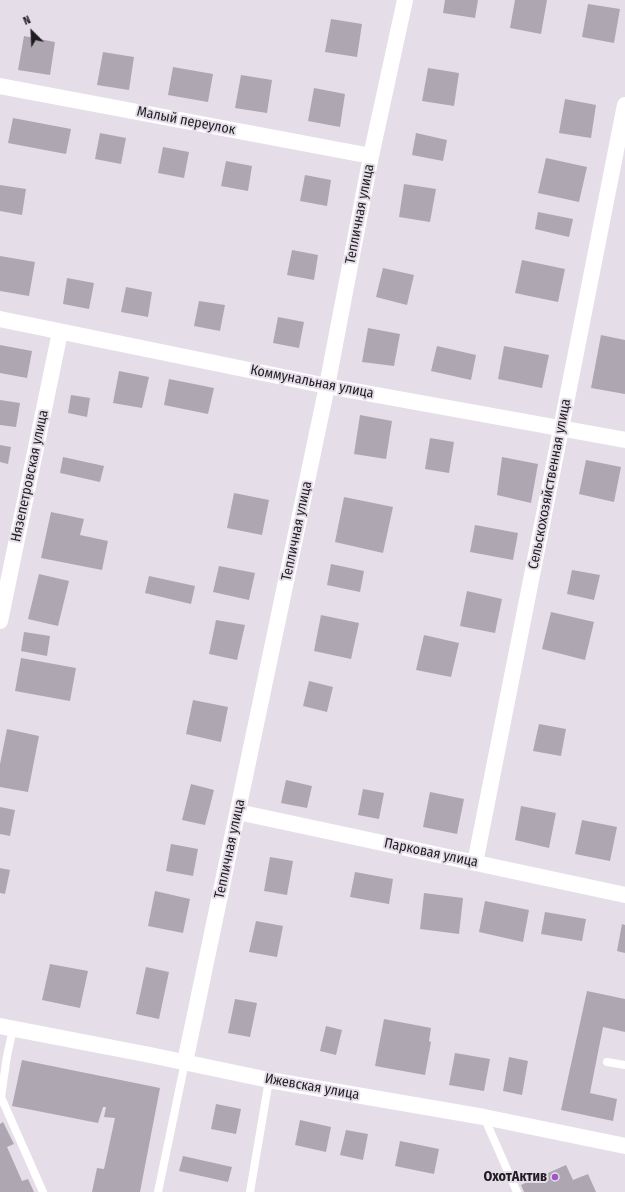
<!DOCTYPE html>
<meta charset="utf-8">
<style>
body{margin:0}
#map{position:relative;width:625px;height:1192px;overflow:hidden;background:#e5dee9;font-family:"Fira Sans Condensed",sans-serif}
canvas{display:block}
.north{position:absolute;left:12px;top:12px;width:40px;height:40px;-webkit-text-stroke:3px #e5dee9;paint-order:stroke;rotate:336deg;font-size:11px;font-weight:700;line-height:16px;text-align:center;color:#1f1d21}
.north::after{content:'';display:block;margin:auto;width:14px;height:18px;background:#1f1d21;clip-path:polygon(50% 0,100% 100%,50% 72%,0 100%)}
</style>
<div id="map">
<canvas width="625" height="1192"></canvas>
<div class="north">N</div>
</div>
<script>
const ctx = document.querySelector('canvas').getContext('2d');
ctx.lineJoin = 'round';
function fill(path, color) {
  ctx.fillStyle = color;
  ctx.fill(path, 'evenodd');
}
function poly(rows) {
  const path = new Path2D();
  for (const r of rows) {
    path.moveTo(r[0], r[1]);
    for (let i = 2; i < r.length; i += 2) path.lineTo(r[i], r[i + 1]);
  }
  return path;
}
function trace(path, color, width, dash) {
  ctx.strokeStyle = color;
  ctx.lineWidth = width;
  ctx.lineCap = dash ? 'butt' : 'round';
  ctx.setLineDash(dash || []);
  ctx.stroke(path);
}
function drawText(font, color, halo, rows, align = 'center') {
  ctx.font = font + ' "Fira Sans Condensed",sans-serif';
  ctx.lineWidth = 4;
  ctx.setLineDash([]);
  ctx.textBaseline = 'middle';
  ctx.strokeStyle = halo;
  ctx.fillStyle = color;
  for (const [text, x, y, turn = 0] of rows) {
    ctx.save();
    ctx.translate(x, y);
    ctx.rotate((+turn || 0) * Math.PI / 180);
    ctx.textAlign = isNaN(turn) ? turn : align;
    if (halo) ctx.strokeText(text, 0, 0);
    ctx.fillText(text, 0, 0);
    ctx.restore();
  }
}
fill(poly([
 [445,0,478,0,475,18,443,13],
 [515,0,547,0,541,34,510,28],
 [588,4,620,9,614,43,582,37],
 [331,19,362,24,357,57,325,52],
 [24,36,55,42,50,75,18,70],
 [103,52,134,57,129,90,97,85],
 [173,67,213,74,208,102,168,95],
 [428,68,459,73,454,106,422,101],
 [241,75,272,80,267,113,235,108],
 [314,88,345,94,340,127,308,121],
 [565,99,596,105,591,138,559,133],
 [13,118,71,129,66,154,8,143],
 [100,133,126,138,121,164,95,159],
 [416,133,447,140,443,161,412,155],
 [163,147,189,152,184,178,158,173],
 [546,158,587,167,579,202,538,193],
 [226,161,252,166,248,191,221,186],
 [305,175,331,180,327,206,300,201],
 [404,184,436,189,430,222,399,217],
 [0,185,26,189,22,215,0,211],
 [538,212,573,219,569,237,535,229],
 [292,250,318,255,314,280,287,275],
 [0,256,35,262,29,296,0,291],
 [522,260,565,269,558,302,515,293],
 [383,268,414,275,407,305,376,297],
 [67,278,94,283,89,309,63,304],
 [126,287,152,292,148,317,121,312],
 [199,301,225,305,220,331,194,326],
 [278,317,304,322,299,348,273,343],
 [368,328,400,334,394,366,362,362],
 [601,335,625,340,625,394,591,388],
 [0,345,32,351,27,378,0,373],
 [437,346,476,355,471,380,431,371],
 [504,346,549,355,542,388,498,379],
 [119,371,149,377,142,408,113,403],
 [169,379,214,388,208,414,164,405],
 [71,395,90,398,87,417,68,413],
 [0,400,20,403,16,427,0,425],
 [360,415,392,421,386,459,354,454],
 [430,438,454,442,449,473,425,469],
 [0,445,11,447,8,464,0,462],
 [63,457,104,466,100,482,60,473],
 [502,457,538,464,531,503,497,495],
 [586,460,621,467,614,502,579,494],
 [234,493,269,500,262,535,227,528],
 [344,497,393,507,383,553,335,542],
 [51,512,84,519,80,535,108,541,102,570,41,558],
 [475,525,518,533,513,560,470,552],
 [331,564,364,571,360,592,327,585],
 [219,566,255,573,249,600,213,592],
 [572,570,600,575,594,600,567,594],
 [39,574,69,581,58,626,28,619],
 [149,576,195,586,191,604,145,593],
 [467,591,502,599,495,633,460,626],
 [551,612,594,622,585,660,542,649],
 [321,615,359,623,351,659,314,651],
 [216,620,245,625,237,660,209,654],
 [24,632,50,636,47,656,21,651],
 [424,635,459,643,451,677,416,670],
 [21,658,76,668,70,701,15,691],
 [309,681,333,687,327,712,303,706],
 [193,700,228,707,221,742,186,734],
 [539,724,566,729,561,756,533,751],
 [7,729,39,736,28,792,0,787,0,764],
 [286,780,312,786,307,808,281,803],
 [191,784,214,790,205,825,182,820],
 [363,789,384,793,379,819,358,815],
 [430,792,464,799,457,834,423,827],
 [521,806,556,813,549,848,515,840],
 [0,807,15,810,10,836,0,834],
 [582,820,617,827,610,861,575,854],
 [171,844,198,849,193,876,166,871],
 [270,857,293,861,287,895,264,891],
 [0,868,10,870,5,894,0,893],
 [355,872,393,879,389,904,350,897],
 [155,891,190,899,183,933,148,926],
 [424,893,463,898,459,934,420,929],
 [485,901,529,910,523,942,479,932],
 [545,912,586,919,582,941,541,934],
 [256,921,283,926,277,957,249,952],
 [622,924,625,925,625,953,617,951],
 [50,964,88,971,80,1008,42,1000],
 [146,967,169,972,159,1019,136,1014],
 [587,991,625,999,625,1032,603,1027,590,1093,617,1099,613,1121,561,1110],
 [235,999,257,1003,250,1037,228,1033],
 [384,1019,431,1028,429,1041,431,1042,425,1075,375,1066],
 [326,1026,342,1030,336,1055,320,1051],
 [455,1053,490,1059,484,1091,449,1085],
 [509,1057,528,1061,522,1095,503,1091],
 [22,1060,160,1088,140,1192,92,1192,97,1168,104,1169,115,1118,104,1117,106,1107,103,1107,98,1123,12,1106],
 [216,1104,241,1109,236,1134,211,1129],
 [300,1120,331,1127,326,1152,295,1145],
 [3,1122,14,1144,7,1147,22,1181,28,1179,34,1192,0,1192,0,1124],
 [346,1130,368,1134,363,1160,340,1155],
 [400,1141,439,1149,434,1174,395,1166],
 [183,1156,232,1167,228,1182,179,1171],
 [566,1165,573,1180,588,1174,596,1192,524,1192,521,1185]
]), '#aea7b2');
trace(poly([
 [13,1029,7,1056,1,1097,43,1192],
 [607,1062,625,1065],
 [484,1117,517,1192],
 [158,1192,185,1062],
 [250,1192,269,1080]
]), '#fff', 8);
trace(poly([
 [0,86,371,156],
 [0,319,327,386,625,440],
 [0,621,60,332],
 [238,812,625,895],
 [475,863,625,105],
 [0,1026,150,1055,269,1080,484,1117,625,1146],
 [185,1062,327,386,371,156,405,0]
]), '#fff', 16);
for (const [x, y, r, color] of [
 [555,1177,4,"#a156c8"]
]) {
  const dot = new Path2D();
  dot.arc(x, y, r, 0, 2 * Math.PI);
  ctx.fillStyle = color;
  ctx.fill(dot);
  trace(dot, '#e5dee9', 1.5);
}
drawText('14px', '#1f1d21', '#e5dee9', [
 ["Малый переулок",186,121,11],
 ["Тепличная улица",360,214,-79],
 ["Коммунальная улица",312,382,11],
 ["Нязепетровская улица",30,476,-78],
 ["Сельскохозяйственная улица",550,484,-79],
 ["Тепличная улица",297,531,-78],
 ["Тепличная улица",230,849,-78],
 ["Парковая улица",431,853,12],
 ["Ижевская улица",312,1087,10]
]);
drawText('bold 14px', '#1f1d21', '#e5dee9', [
 ["ОхотАктив",547,1177]
], 'right');
</script>
